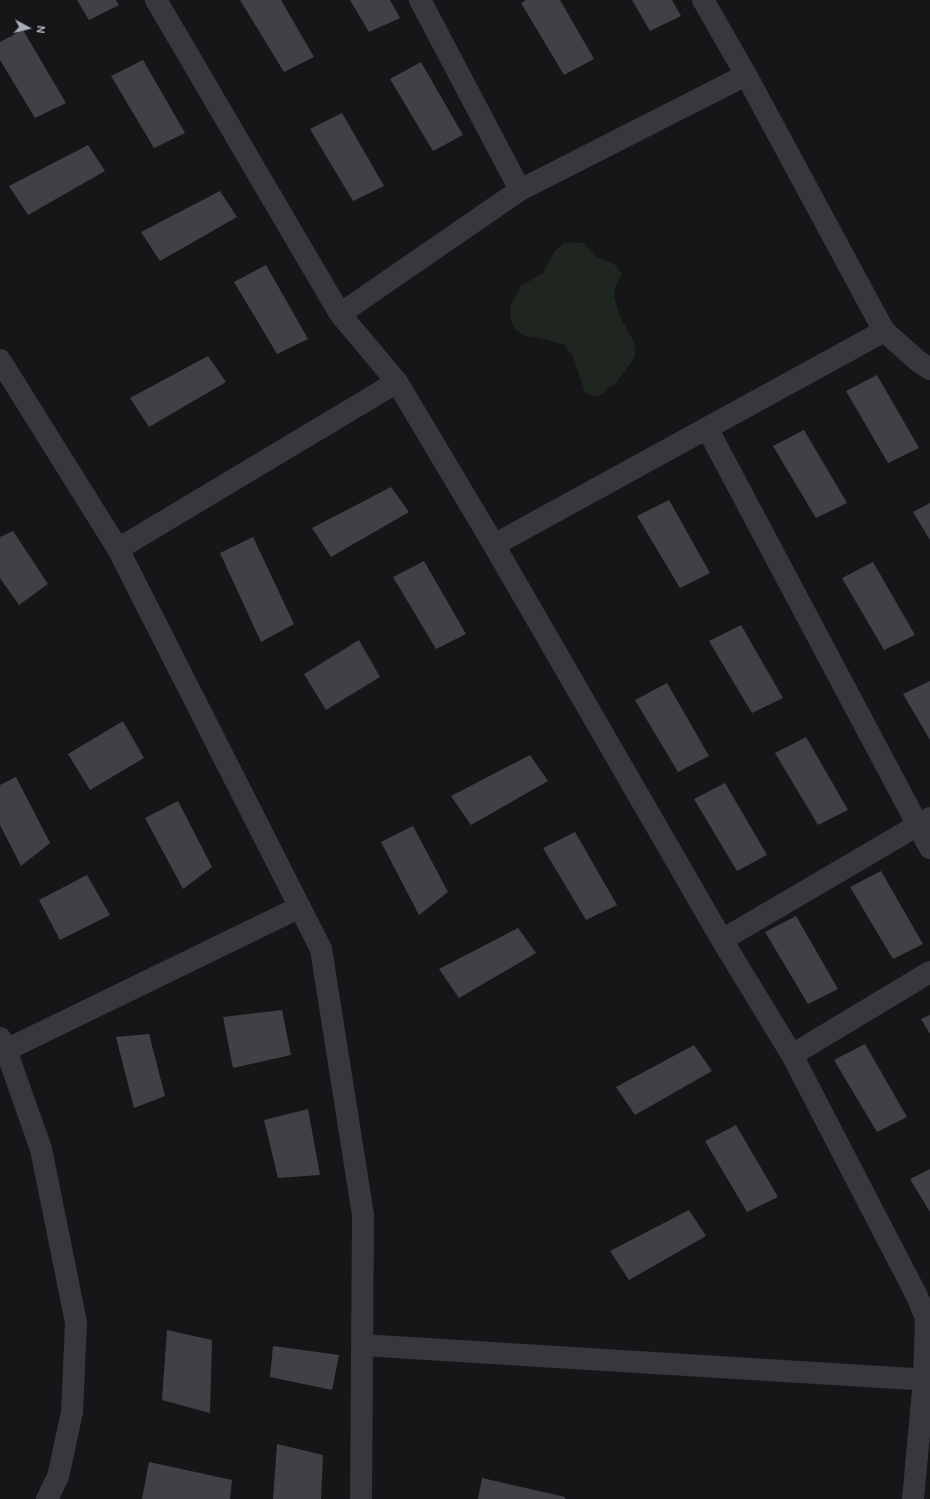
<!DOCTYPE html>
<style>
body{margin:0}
#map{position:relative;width:930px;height:1499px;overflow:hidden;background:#161618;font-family:Roboto,sans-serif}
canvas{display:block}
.north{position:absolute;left:8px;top:8px;width:40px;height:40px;-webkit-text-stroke:3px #111113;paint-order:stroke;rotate:97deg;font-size:11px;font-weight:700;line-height:16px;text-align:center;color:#a8adb8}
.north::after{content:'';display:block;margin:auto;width:14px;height:18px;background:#a8adb8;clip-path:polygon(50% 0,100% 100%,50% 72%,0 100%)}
</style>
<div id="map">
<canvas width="930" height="1499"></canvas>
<div class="north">N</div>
</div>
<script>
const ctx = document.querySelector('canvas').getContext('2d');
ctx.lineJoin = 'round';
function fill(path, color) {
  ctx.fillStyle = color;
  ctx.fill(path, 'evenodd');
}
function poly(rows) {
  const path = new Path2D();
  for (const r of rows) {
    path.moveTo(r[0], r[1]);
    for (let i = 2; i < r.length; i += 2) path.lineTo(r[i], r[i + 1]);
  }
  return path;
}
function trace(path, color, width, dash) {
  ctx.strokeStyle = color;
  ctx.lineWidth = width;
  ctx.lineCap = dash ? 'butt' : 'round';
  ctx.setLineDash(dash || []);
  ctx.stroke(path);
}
fill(poly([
 [565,242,584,243,597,257,614,264,622,274,615,288,614,296,620,317,633,340,636,350,633,360,615,384,607,388,603,394,595,397,585,392,573,356,563,344,535,337,524,336,514,328,510,316,511,304,521,286,543,273,555,251]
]), '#1e261f');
fill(poly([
 [77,0,116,0,119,5,89,20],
 [240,0,281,0,314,57,284,72],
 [350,0,390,0,400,18,369,32],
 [526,0,560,0,594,59,564,75,521,3],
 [632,0,672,0,681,16,650,31],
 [23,30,66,103,35,118,0,60,0,42],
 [143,60,185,133,154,148,111,76],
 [421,62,463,135,433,151,390,79],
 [342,113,384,186,353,201,310,129],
 [88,145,105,171,28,215,9,186],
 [220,191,237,217,160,261,141,232],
 [266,265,308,339,277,354,234,282],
 [208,356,226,382,149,427,130,398],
 [877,375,919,448,888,463,846,391],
 [804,430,847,503,816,518,773,446],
 [391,487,409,512,331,557,312,528],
 [669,500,710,573,680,588,637,516],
 [930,503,930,540,913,512],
 [13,531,48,584,19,605,0,578,0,537],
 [253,537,294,624,261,642,220,553],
 [424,561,466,634,436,649,393,577],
 [873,562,915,635,884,650,842,578],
 [741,625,783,698,752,713,709,641],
 [359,640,380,677,326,710,304,674],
 [930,681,930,740,903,694],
 [667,683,709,756,678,772,635,700],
 [123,721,144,758,90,790,68,754],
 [806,737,848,810,818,825,775,753],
 [530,755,548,781,471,825,451,796],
 [16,777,50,843,21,866,0,825,0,785],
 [725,783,767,855,737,871,694,799],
 [178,801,212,867,183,889,145,818],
 [413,826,448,892,419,915,381,842],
 [575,832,617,905,586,920,543,848],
 [881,871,923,944,893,959,850,887],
 [87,875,110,915,60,940,39,900],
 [796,916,838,989,808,1004,765,932],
 [518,928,536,953,459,998,439,969],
 [282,1010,291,1055,233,1068,223,1017],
 [930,1015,930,1034,921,1019],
 [149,1034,165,1096,134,1108,116,1037],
 [865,1044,907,1117,877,1132,834,1060],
 [694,1045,712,1071,635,1115,616,1087],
 [308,1109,320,1175,278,1178,264,1120],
 [736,1125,778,1197,747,1212,705,1141],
 [930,1169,930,1212,910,1179],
 [689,1210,706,1236,629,1280,610,1251],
 [167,1330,212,1340,210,1413,162,1400],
 [273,1346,339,1355,332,1390,270,1377],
 [277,1444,323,1455,321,1499,273,1499],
 [149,1462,232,1480,230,1499,142,1499],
 [482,1478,565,1497,565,1499,478,1499]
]), '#404145');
trace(poly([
 [156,0,340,314],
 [420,0,520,190],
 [703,0,746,75,884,331,918,361,930,369],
 [0,360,118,549,321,949,363,1215,361,1499],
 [397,382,494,545,722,940,792,1055,917,1296,926,1318,924,1380,913,1499],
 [707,428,930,848],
 [494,545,884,331],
 [118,549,397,382,340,314,520,190,746,75],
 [722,940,930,818],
 [0,1038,6,1050,41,1149,76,1323,72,1412,58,1477,47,1499],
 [6,1050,300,907],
 [792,1055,930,972],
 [362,1345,930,1380]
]), '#37383d', 22);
</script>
